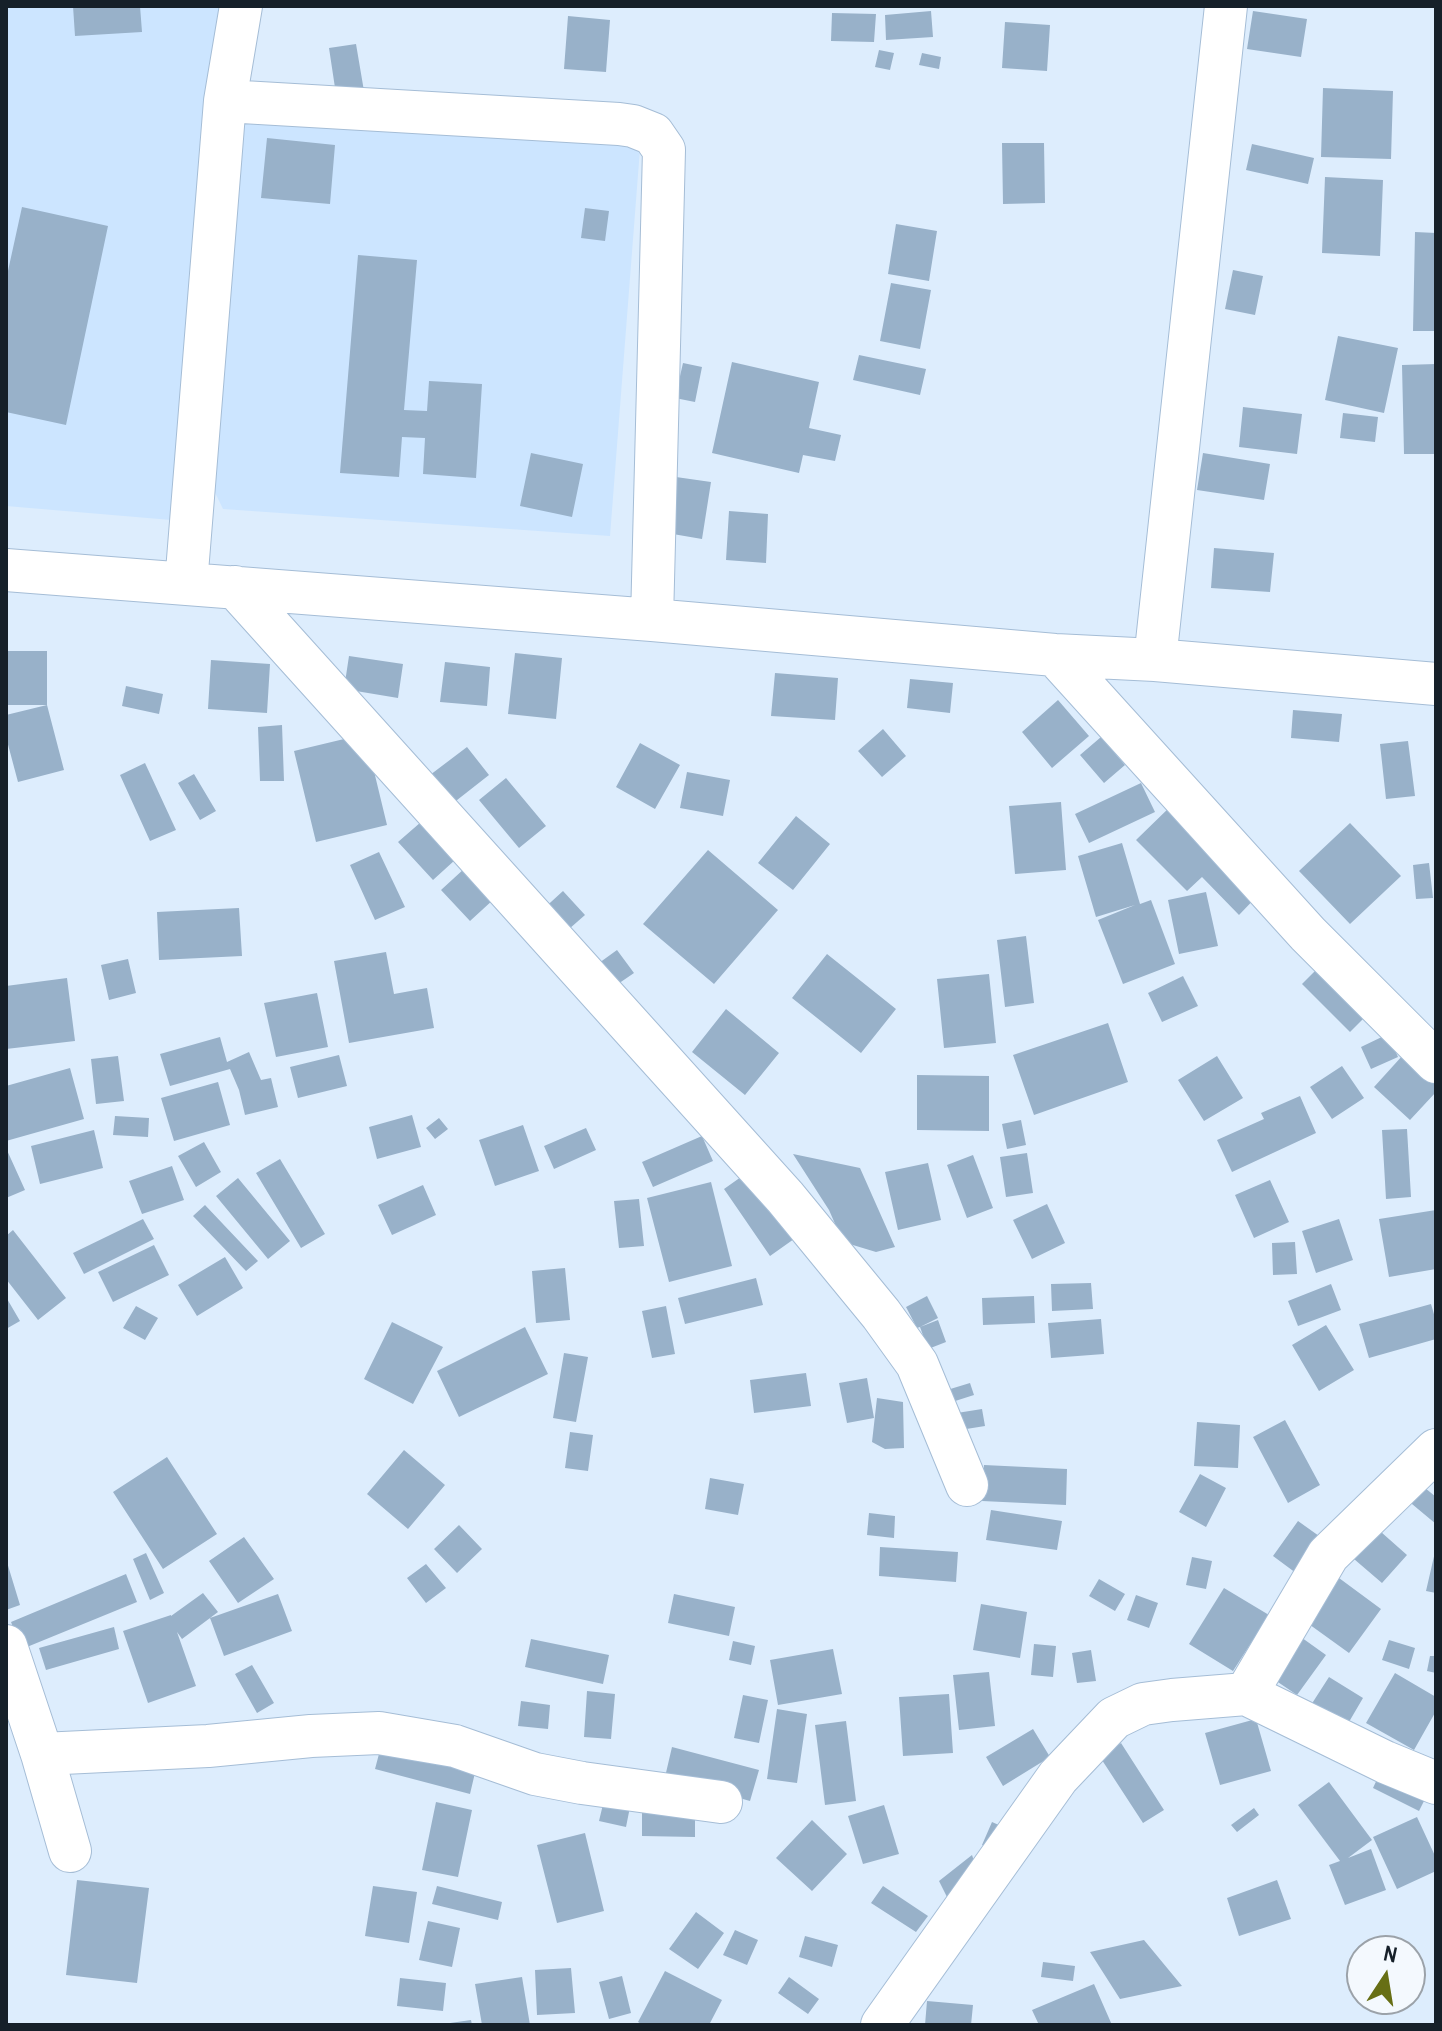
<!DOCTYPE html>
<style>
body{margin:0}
#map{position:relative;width:1442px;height:2031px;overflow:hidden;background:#ddedfd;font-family:"Archivo Narrow",sans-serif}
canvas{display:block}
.frame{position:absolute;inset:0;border:8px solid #162029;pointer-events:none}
.north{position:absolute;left:1346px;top:1935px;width:80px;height:80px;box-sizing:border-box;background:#f4f9fe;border:2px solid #9ba2a9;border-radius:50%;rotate:12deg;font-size:22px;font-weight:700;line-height:32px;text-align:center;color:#162029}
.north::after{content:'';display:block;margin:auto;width:28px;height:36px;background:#676f15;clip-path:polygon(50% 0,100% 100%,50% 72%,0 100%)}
</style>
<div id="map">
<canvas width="1442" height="2031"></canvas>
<div class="frame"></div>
<div class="north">N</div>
</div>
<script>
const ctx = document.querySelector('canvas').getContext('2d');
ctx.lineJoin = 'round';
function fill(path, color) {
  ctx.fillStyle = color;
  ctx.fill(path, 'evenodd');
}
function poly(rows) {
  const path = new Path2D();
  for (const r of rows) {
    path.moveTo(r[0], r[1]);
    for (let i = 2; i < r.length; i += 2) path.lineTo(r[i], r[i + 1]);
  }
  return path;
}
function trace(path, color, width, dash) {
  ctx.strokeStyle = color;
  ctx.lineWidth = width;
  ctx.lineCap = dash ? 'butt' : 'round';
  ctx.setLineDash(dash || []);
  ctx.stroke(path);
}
fill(poly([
 [6,6,222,6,183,521,6,506],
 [236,117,641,136,610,536,223,509,206,474]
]), '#cce5ff');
fill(poly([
 [73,6,140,6,142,32,75,36],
 [931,11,933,37,886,40,885,15],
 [1253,11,1307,19,1301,57,1247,49],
 [832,13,876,14,874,42,831,41],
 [568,16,610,20,606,72,564,69],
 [1005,22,1050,25,1047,71,1002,68],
 [356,44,365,97,337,101,329,48],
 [879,50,894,53,890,70,875,67],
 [922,53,941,57,939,69,919,65],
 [1323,88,1393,91,1391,159,1321,157],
 [267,138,335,145,330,204,261,198],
 [1002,143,1044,143,1045,203,1003,204],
 [1252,144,1314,158,1308,184,1246,170],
 [1325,177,1383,180,1380,256,1322,253],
 [22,207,108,226,66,425,6,412,6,280],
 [585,208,609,211,605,241,581,238],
 [896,224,937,231,929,281,888,274],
 [1415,232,1436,233,1436,331,1413,331],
 [358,255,417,260,404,410,427,411,429,381,482,384,476,478,423,474,425,438,402,437,399,477,340,473],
 [1233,270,1263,276,1255,315,1225,309],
 [891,283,931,290,920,349,880,341],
 [1338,336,1398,348,1384,413,1325,400],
 [859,355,926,369,920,395,853,380],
 [732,362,819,382,809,428,841,435,835,461,803,455,799,473,712,453],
 [683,363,702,367,695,402,675,398],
 [1436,364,1436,454,1404,454,1402,365],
 [1243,407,1302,414,1297,454,1239,447],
 [1343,413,1378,417,1375,442,1340,438],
 [531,453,583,464,572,517,520,506],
 [1203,453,1270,464,1264,500,1197,490],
 [676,477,711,482,702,539,667,533],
 [729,511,768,514,766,563,726,560],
 [1214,548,1274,553,1270,592,1211,588],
 [6,651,47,651,47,705,6,705],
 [515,653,562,658,556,719,508,714],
 [349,656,403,664,398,698,344,689],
 [211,660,270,664,267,713,208,709],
 [445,662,490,667,487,706,440,702],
 [775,673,838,678,835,720,771,716],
 [910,679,953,683,950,713,907,708],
 [126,686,163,694,159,714,122,706],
 [1058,700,1089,736,1052,768,1022,732],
 [47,705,64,770,18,782,6,737,6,715],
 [1293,710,1342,714,1339,742,1291,738],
 [282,725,284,781,260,781,258,727],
 [883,729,906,756,882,777,858,751],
 [365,734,387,825,316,842,294,751],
 [1101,737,1125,765,1104,783,1080,755],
 [1408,741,1415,796,1386,799,1380,744],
 [640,743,680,765,655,809,616,787],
 [467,747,489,775,452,804,430,775],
 [145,763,176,830,150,841,120,775],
 [687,772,730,780,723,816,680,808],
 [194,774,216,811,200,820,178,783],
 [506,778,546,826,519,848,479,800],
 [1141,783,1155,812,1089,843,1075,814],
 [1061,802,1066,870,1015,874,1009,806],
 [1174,803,1262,891,1239,915,1202,877,1187,891,1136,840],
 [796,816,830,844,793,890,758,863],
 [421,822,455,860,433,880,398,842],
 [1350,823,1401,876,1350,924,1299,871],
 [1122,843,1140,904,1151,900,1175,964,1123,984,1098,920,1135,905,1096,917,1078,856],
 [708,850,778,910,714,984,643,924],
 [379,852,405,907,375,920,350,865],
 [1429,863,1433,898,1416,899,1413,865],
 [465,868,494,899,470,921,441,890],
 [563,891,585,915,561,936,540,912],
 [1206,892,1218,946,1179,954,1168,900],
 [239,908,242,956,159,960,157,912],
 [1026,936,1034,1003,1005,1007,997,940],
 [617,950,634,973,615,986,599,963],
 [386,952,394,994,427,988,434,1028,349,1043,334,961],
 [827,954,896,1009,861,1053,792,998],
 [128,959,136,993,109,1000,101,965],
 [1322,964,1371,1011,1350,1032,1302,984],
 [989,974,996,1043,944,1048,937,979],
 [1183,976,1198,1006,1162,1022,1148,993],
 [67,978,75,1041,6,1049,6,986],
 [317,993,328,1047,276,1057,264,1003],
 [726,1009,779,1053,745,1095,692,1052],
 [1108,1023,1128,1082,1034,1115,1013,1055],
 [1388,1034,1398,1057,1371,1069,1361,1047],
 [220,1037,227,1062,249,1052,261,1080,271,1078,278,1107,245,1115,239,1090,230,1069,170,1086,160,1054],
 [339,1055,347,1086,298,1098,290,1067],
 [1403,1055,1436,1084,1436,1092,1410,1120,1374,1087],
 [118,1056,124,1101,96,1104,91,1059],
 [1217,1056,1243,1098,1204,1121,1178,1080],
 [1342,1066,1364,1098,1332,1119,1310,1087],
 [70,1068,84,1119,6,1141,6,1086],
 [917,1075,989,1076,989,1131,917,1130],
 [218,1082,230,1125,174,1141,161,1098],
 [1300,1096,1316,1133,1232,1172,1217,1140,1264,1119,1261,1113],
 [412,1115,421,1147,377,1159,369,1127],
 [115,1116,149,1118,148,1137,113,1135],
 [439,1118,448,1129,435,1139,426,1128],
 [1021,1120,1026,1145,1007,1149,1002,1124],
 [523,1125,539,1171,495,1186,479,1140],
 [586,1128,596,1150,554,1169,544,1146],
 [1407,1129,1411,1197,1386,1199,1382,1130],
 [94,1130,103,1168,40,1184,31,1146],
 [702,1136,713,1161,653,1187,642,1162],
 [204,1142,221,1172,196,1187,178,1156],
 [6,1148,25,1190,6,1198],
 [1027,1153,1033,1193,1006,1197,1000,1157],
 [793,1154,860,1168,895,1247,876,1252,843,1242,829,1210],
 [973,1155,993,1208,967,1218,947,1165],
 [280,1159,325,1234,301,1248,256,1173],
 [928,1163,941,1220,898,1230,885,1172],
 [172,1166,184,1200,142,1214,129,1181],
 [748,1172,794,1239,770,1256,724,1189],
 [238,1178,290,1241,268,1259,216,1196],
 [1270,1180,1289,1222,1254,1238,1235,1195],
 [711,1182,732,1266,669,1282,647,1198],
 [423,1185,436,1215,392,1235,378,1205],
 [639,1199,644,1246,619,1248,614,1201],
 [1047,1204,1065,1243,1032,1259,1013,1220],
 [205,1205,258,1261,246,1271,193,1216],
 [1436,1210,1436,1269,1389,1277,1379,1219],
 [143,1219,154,1239,84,1274,73,1253],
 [1339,1219,1353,1260,1316,1273,1302,1231],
 [13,1230,66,1298,38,1320,6,1279,6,1236],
 [1295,1242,1297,1274,1273,1275,1272,1243],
 [154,1245,169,1275,113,1302,98,1272],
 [225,1257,243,1288,197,1316,178,1285],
 [565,1268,570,1320,536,1323,532,1271],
 [756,1278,763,1305,685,1324,678,1298],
 [1091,1283,1093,1309,1052,1311,1051,1284],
 [1331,1284,1341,1310,1298,1326,1288,1301],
 [927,1296,938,1318,920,1327,938,1320,946,1342,928,1349,920,1327,917,1328,906,1307],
 [1034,1296,1035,1323,983,1325,982,1298],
 [6,1297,20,1321,6,1329],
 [1431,1304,1436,1321,1436,1339,1369,1358,1359,1324],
 [136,1306,158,1318,145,1340,123,1328],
 [666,1306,675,1354,652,1358,642,1311],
 [1101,1319,1104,1354,1051,1358,1048,1323],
 [392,1322,443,1347,413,1404,364,1379],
 [1326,1325,1354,1370,1319,1391,1292,1345],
 [525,1327,548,1374,459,1417,437,1371],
 [564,1353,588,1357,576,1422,553,1418],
 [806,1373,811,1406,754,1413,750,1380],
 [867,1378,874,1418,847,1423,839,1383],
 [970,1383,974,1395,952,1402,947,1390],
 [877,1398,903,1402,904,1448,885,1449,872,1442],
 [982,1409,985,1426,960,1430,957,1413],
 [1285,1420,1320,1485,1288,1503,1253,1437],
 [1197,1422,1240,1425,1238,1468,1194,1466],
 [570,1432,593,1435,588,1471,565,1468],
 [404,1450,445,1485,408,1529,367,1494],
 [167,1457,217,1534,163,1569,113,1492],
 [984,1465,1067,1469,1066,1505,982,1501],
 [1200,1474,1226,1488,1206,1527,1179,1512],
 [710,1478,744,1484,738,1515,705,1509],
 [1419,1483,1436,1497,1436,1524,1406,1499],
 [991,1510,1062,1521,1057,1550,986,1540],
 [869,1513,895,1516,894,1538,867,1535],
 [1298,1521,1326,1541,1300,1576,1273,1556],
 [1372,1524,1407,1555,1382,1583,1347,1553],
 [459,1525,482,1549,457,1573,434,1549],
 [244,1537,274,1579,238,1603,209,1561],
 [880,1547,958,1552,956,1582,879,1576],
 [1435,1552,1436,1552,1436,1593,1426,1591],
 [146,1553,164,1593,150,1600,133,1559],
 [1192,1557,1212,1561,1206,1589,1186,1585],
 [6,1559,20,1605,6,1610],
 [426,1564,446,1588,426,1603,407,1578],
 [126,1574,137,1602,22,1649,11,1622],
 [1339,1578,1381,1609,1349,1653,1306,1622],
 [1099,1579,1125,1594,1115,1611,1089,1596],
 [1224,1588,1269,1615,1233,1671,1189,1644],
 [203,1593,218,1612,182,1639,177,1632,196,1686,148,1703,123,1631,171,1615,171,1616],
 [278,1594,292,1631,224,1656,210,1618],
 [674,1594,735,1607,729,1636,668,1623],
 [1136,1595,1158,1603,1149,1628,1127,1620],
 [981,1604,1027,1612,1020,1658,973,1650],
 [114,1627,119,1649,46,1670,39,1648],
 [1298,1635,1326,1655,1297,1695,1269,1676],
 [531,1639,609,1655,603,1684,525,1667],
 [1389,1640,1415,1648,1409,1669,1382,1660],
 [733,1641,755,1646,751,1665,729,1660],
 [1034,1644,1056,1646,1053,1677,1031,1675],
 [833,1649,842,1694,778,1705,770,1660],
 [1091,1650,1096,1681,1077,1683,1072,1653],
 [1430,1656,1436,1656,1436,1673,1427,1671],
 [252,1665,274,1703,257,1713,235,1674],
 [989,1672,995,1726,959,1730,953,1675],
 [1395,1673,1436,1697,1436,1711,1414,1750,1366,1723],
 [1329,1677,1363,1698,1346,1727,1311,1705],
 [587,1691,615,1694,611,1739,584,1737],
 [949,1694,953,1753,903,1756,899,1697],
 [743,1695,768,1700,759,1743,734,1738],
 [521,1701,550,1705,548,1729,518,1726],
 [777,1709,807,1714,797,1783,767,1779],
 [1256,1719,1271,1771,1220,1785,1205,1733],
 [846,1721,856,1801,825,1805,815,1725],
 [1033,1729,1050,1757,1003,1786,986,1757],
 [384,1735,478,1760,470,1794,375,1769],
 [1121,1743,1164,1810,1143,1823,1100,1757],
 [672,1747,759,1770,750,1801,665,1777],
 [1385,1762,1432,1785,1419,1811,1373,1788],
 [1329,1782,1372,1840,1348,1858,1371,1849,1386,1890,1345,1905,1329,1865,1340,1861,1298,1805],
 [605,1796,631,1802,626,1827,599,1821],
 [436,1802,472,1810,458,1877,422,1870],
 [642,1802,695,1803,695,1837,642,1836],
 [884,1805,899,1854,863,1864,848,1816],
 [1254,1808,1259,1815,1237,1832,1231,1825],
 [1417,1817,1436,1858,1436,1871,1397,1889,1373,1837],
 [812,1820,847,1854,812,1891,776,1858],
 [992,1822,1010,1830,999,1853,982,1845],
 [585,1833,604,1911,557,1923,537,1845],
 [972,1855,980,1879,948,1899,939,1881],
 [77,1880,149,1888,137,1983,66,1975],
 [1277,1880,1291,1919,1239,1936,1227,1898],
 [373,1886,417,1892,409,1943,365,1936],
 [437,1886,502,1902,498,1920,432,1904],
 [883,1886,928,1916,916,1932,871,1903],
 [696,1912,724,1933,698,1969,669,1949],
 [428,1921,460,1928,452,1967,419,1960],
 [735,1930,758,1940,747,1965,723,1955],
 [805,1936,838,1945,832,1967,799,1957],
 [1144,1940,1182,1986,1120,1999,1090,1952],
 [1043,1962,1075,1966,1073,1981,1041,1977],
 [571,1968,575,2013,537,2015,535,1970],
 [665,1971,722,2000,709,2025,643,2025,638,2022],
 [622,1976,631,2013,609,2019,599,1982],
 [522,1977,530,2025,482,2025,475,1984],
 [789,1977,819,1999,808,2014,778,1993],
 [400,1978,446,1983,443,2011,397,2006],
 [1094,1984,1112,2025,1039,2025,1032,2010],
 [927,2001,973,2005,971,2025,925,2025],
 [471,2020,472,2025,450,2025,450,2023]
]), '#98b1c9');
const minor = poly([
 [225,101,619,124,633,126,653,134,664,150,652,620],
 [6,570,652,620,1055,655,1155,660,1436,684],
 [186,584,225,101,241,6],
 [235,587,785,1197,881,1314,917,1364,967,1485],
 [1055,655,1308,934,1436,1062],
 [1155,660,1226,6],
 [6,1646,42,1754,70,1851],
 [1246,1694,1328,1555,1436,1450],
 [42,1754,208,1746,311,1736,379,1733,455,1746,535,1774,582,1783,721,1802],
 [882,2025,1058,1777,1114,1718,1143,1704,1172,1700,1246,1694,1385,1762,1436,1783]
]);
trace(minor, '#a5bdd6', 44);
trace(minor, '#fff', 42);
</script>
